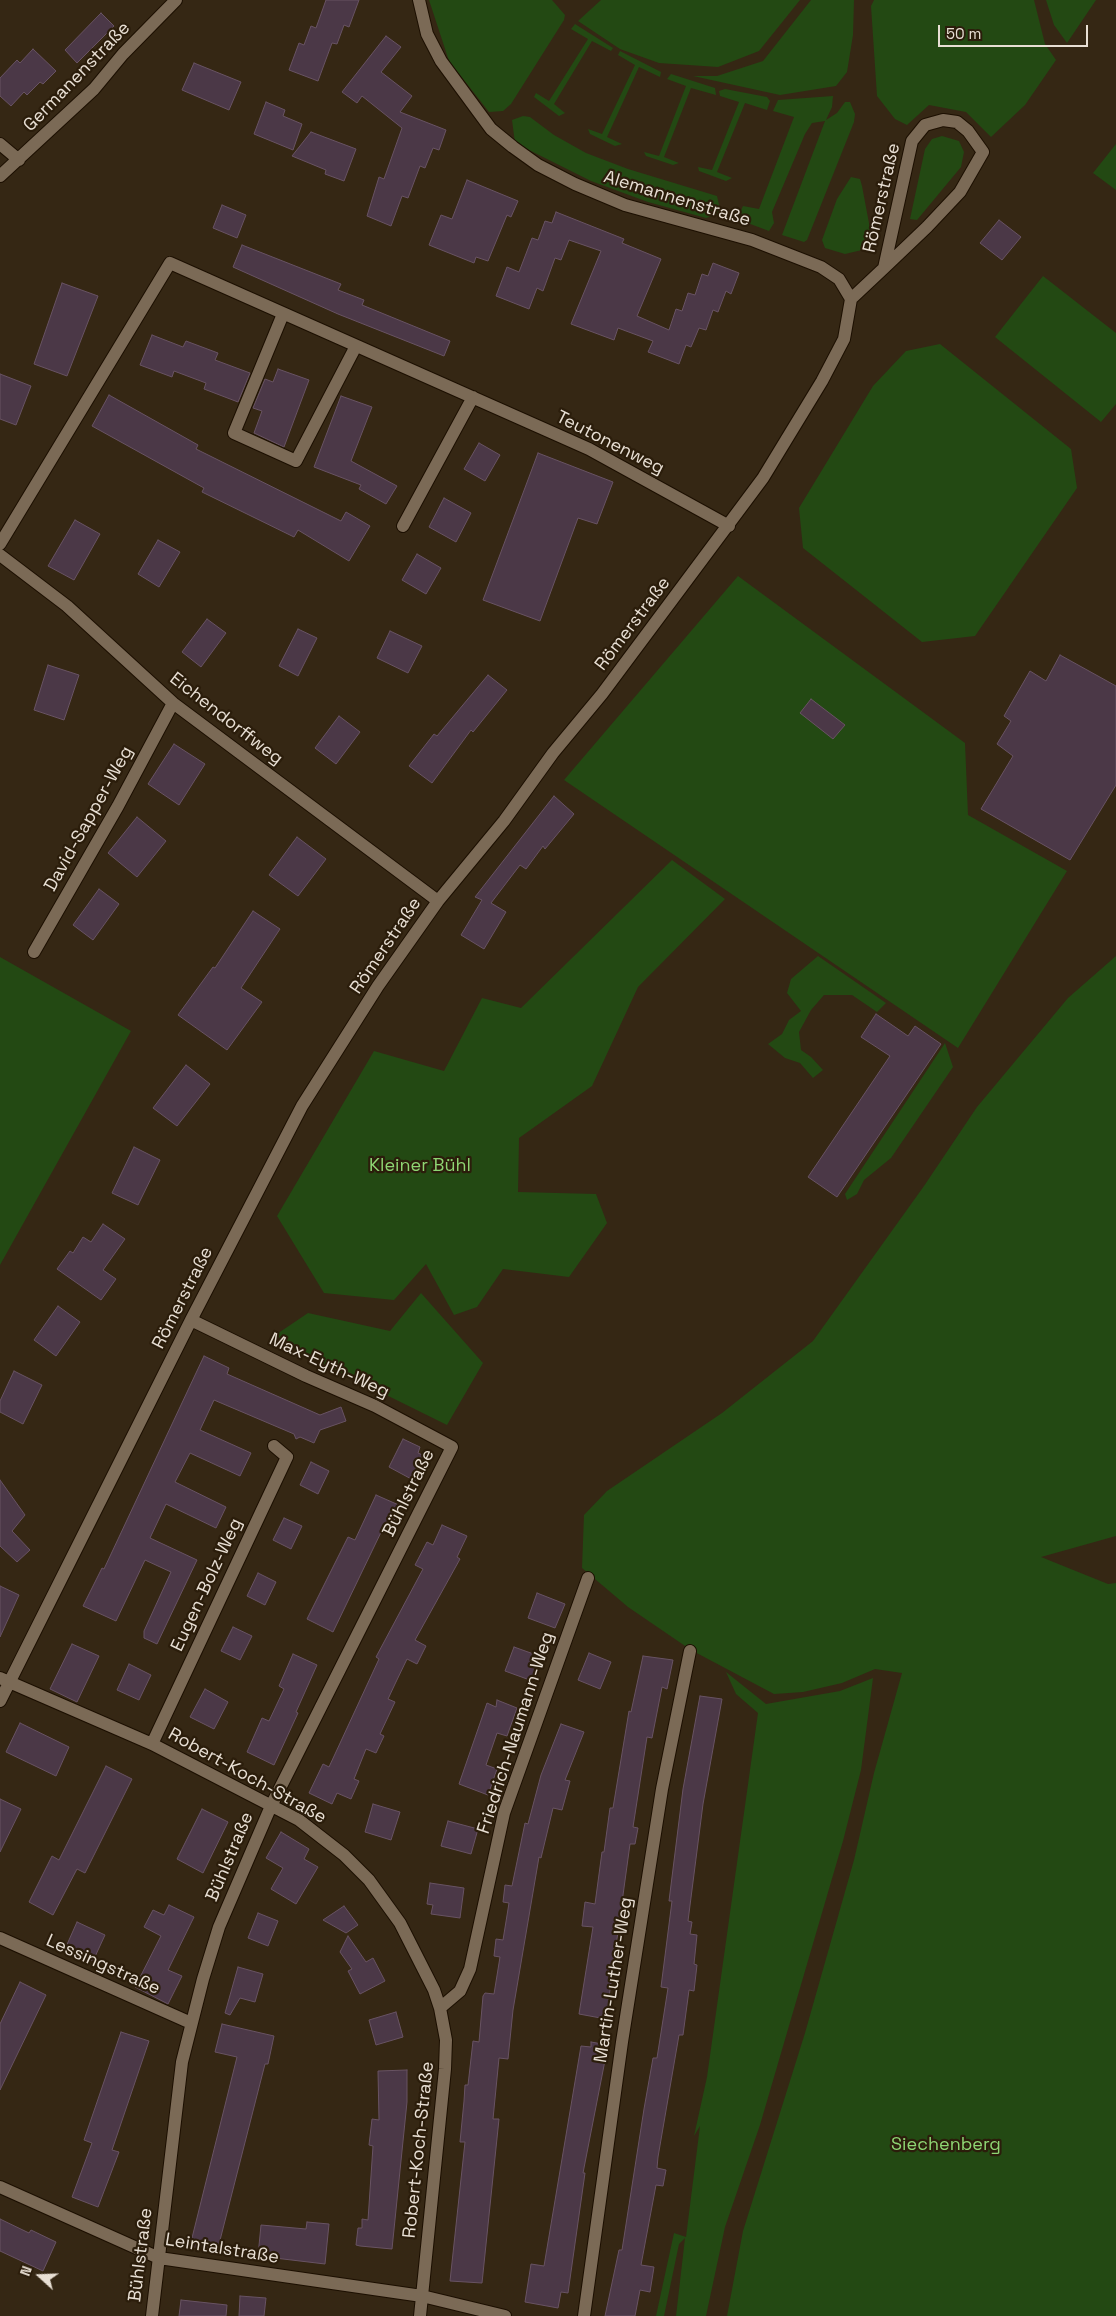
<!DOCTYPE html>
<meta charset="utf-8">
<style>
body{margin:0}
#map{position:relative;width:1116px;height:2316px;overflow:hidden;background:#352714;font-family:"Space Grotesk",sans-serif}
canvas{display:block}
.north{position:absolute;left:15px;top:2251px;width:50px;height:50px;-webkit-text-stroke:4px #2b1d0b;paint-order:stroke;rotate:290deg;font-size:14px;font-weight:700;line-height:20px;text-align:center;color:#e8dfd4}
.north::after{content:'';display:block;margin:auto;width:18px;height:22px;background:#e8dfd4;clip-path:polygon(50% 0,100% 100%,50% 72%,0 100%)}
.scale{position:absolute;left:938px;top:25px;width:150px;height:22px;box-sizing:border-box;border:2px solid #e8dfd4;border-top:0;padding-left:6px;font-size:15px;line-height:18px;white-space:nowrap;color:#e8dfd4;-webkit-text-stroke:4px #2b1d0b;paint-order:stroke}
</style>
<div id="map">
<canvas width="1116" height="2316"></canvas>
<div class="north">N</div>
<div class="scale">50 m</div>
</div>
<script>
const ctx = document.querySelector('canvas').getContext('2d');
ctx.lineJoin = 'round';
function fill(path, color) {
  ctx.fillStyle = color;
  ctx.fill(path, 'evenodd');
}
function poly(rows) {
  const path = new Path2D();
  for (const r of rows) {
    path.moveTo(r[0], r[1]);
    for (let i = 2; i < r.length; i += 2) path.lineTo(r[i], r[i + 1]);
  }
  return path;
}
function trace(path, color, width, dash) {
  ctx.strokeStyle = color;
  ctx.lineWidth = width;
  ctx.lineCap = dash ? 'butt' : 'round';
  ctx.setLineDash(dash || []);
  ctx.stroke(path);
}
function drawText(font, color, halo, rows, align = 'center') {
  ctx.font = font + ' "Space Grotesk",sans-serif';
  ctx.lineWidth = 4.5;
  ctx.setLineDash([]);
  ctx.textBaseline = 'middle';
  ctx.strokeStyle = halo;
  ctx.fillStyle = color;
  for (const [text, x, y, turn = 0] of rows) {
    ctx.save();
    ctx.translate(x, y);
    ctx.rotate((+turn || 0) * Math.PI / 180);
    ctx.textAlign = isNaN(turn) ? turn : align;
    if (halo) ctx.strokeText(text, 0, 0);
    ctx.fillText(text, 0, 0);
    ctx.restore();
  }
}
fill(poly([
 [429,0,552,0,565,15,564,20,511,104,503,111,489,112,449,61],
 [601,0,800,0,759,51,718,67,659,63,620,49,578,21],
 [811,0,854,0,853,35,847,72,836,86,780,95,693,76,717,76,763,61],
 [874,0,1034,0,1045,44,1056,60,1025,105,991,137,966,112,929,105,907,125,895,119,877,96,871,6],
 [1046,0,1096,0,1067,43,1054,25],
 [575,24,613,48,611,51,592,41,554,104,565,113,559,116,534,97,536,93,549,101,588,39,571,29],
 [620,51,661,72,660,77,639,67,607,137,622,144,615,146,590,134,588,129,602,134,635,65,618,55],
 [671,74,715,88,716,95,691,88,664,157,679,163,673,165,646,156,644,152,659,156,686,86,667,79],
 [725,89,767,97,770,101,767,110,745,103,717,172,732,178,726,181,699,171,698,167,712,170,739,102,720,96,719,91],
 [833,96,832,107,826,120,837,113,845,102,850,102,855,114,854,122,807,240,804,242,782,235,825,121,812,123,805,134,772,212,774,223,769,231,737,219,743,206,759,209,794,117,773,111,778,100],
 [523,116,530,117,554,135,586,153,628,169,717,196,720,209,719,214,706,218,648,202,591,181,515,143,512,120],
 [942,136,959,141,964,152,961,167,917,220,910,219,925,149,932,139],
 [1116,144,1116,190,1093,173],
 [851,177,860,179,862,186,872,239,862,250,845,254,825,248,822,240,837,199],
 [1043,276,1116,333,1116,404,1101,422,995,337],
 [940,344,1071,449,1077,488,975,636,922,642,803,548,799,508,873,386,906,351],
 [738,576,965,743,968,815,1067,871,958,1048,564,780],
 [672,860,725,899,638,987,592,1086,519,1138,518,1192,596,1194,607,1223,569,1277,503,1269,477,1307,454,1315,426,1264,394,1300,324,1293,277,1216,374,1051,444,1071,482,998,521,1008],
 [818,956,886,1003,877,1012,852,995,824,995,811,1010,799,1032,801,1050,811,1057,823,1070,813,1078,800,1063,785,1058,768,1044,782,1034,789,1020,801,1011,787,993,791,979],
 [1116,956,1116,1536,1041,1557,1108,1584,1116,1583,1116,2316,727,2316,743,2231,805,2033,854,1860,874,1773,902,1673,875,1669,842,1683,803,1692,774,1694,691,1650,628,1607,582,1568,584,1515,607,1491,722,1413,813,1341,924,1186,977,1107,1068,998],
 [0,957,131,1031,0,1265],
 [945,1043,953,1067,891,1158,864,1180,857,1194,847,1200,845,1194],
 [421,1293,483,1363,447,1425,271,1338,308,1313,390,1331],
 [726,1672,766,1704,840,1691,873,1678,861,1770,843,1841,760,2125,725,2227,706,2316,676,2316,685,2238,679,2244,664,2316,656,2316,674,2233,686,2237,700,2126,694,2136,707,2077,758,1713,736,1694]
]), '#234913');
const building = poly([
 [326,0,359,0,349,27,344,25,337,44,332,43,318,81,289,70,299,43,304,45,311,26,316,28,326,0],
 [101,13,114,26,77,63,65,50,101,13],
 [386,36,401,47,381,72,412,96,400,112,446,130,439,150,433,148,425,168,420,166,408,198,402,196,391,226,367,216,379,177,384,179,402,128,362,96,357,103,342,92,386,36],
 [33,49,56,71,43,84,40,82,27,95,24,92,11,106,0,96,0,78,17,60,20,63,33,49],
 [194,63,241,82,229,110,182,90,194,63],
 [266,102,285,110,283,116,302,124,293,150,254,134,266,102],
 [311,132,356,149,344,181,325,174,326,170,292,156,311,132],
 [467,180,518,201,511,217,507,215,488,261,476,257,474,263,429,245,441,215,452,219,467,180],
 [222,205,246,215,237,238,213,228,222,205],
 [556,212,624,239,622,243,661,259,637,316,669,330,676,309,682,311,688,293,695,295,702,274,708,276,713,263,739,273,731,294,726,291,718,312,713,310,706,330,699,328,691,347,686,345,679,364,648,352,653,341,618,328,614,340,571,324,601,251,569,240,561,260,555,258,543,291,537,288,529,309,496,296,507,267,519,272,532,238,538,240,545,221,552,223,556,212],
 [999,220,1021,237,1002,260,980,243,999,220],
 [242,245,341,284,338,290,364,300,362,305,450,341,444,356,338,314,233,267,242,245],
 [62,283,98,296,67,376,34,364,62,283],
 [152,335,183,347,186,341,218,353,215,360,250,373,238,402,204,389,206,383,174,371,172,377,140,365,152,335],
 [278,369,309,380,284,447,254,433,262,411,253,408,265,379,273,382,278,369],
 [0,374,31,386,16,425,0,419,0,374],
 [109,395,198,445,196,449,341,521,346,512,370,526,349,561,298,530,294,537,202,492,204,488,92,426,109,395],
 [341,396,372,407,351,461,397,486,386,504,359,489,361,485,314,467,341,396],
 [479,443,500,455,485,481,464,469,479,443],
 [538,453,613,482,597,524,578,518,540,621,483,600,538,453],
 [444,498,471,513,456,542,429,527,444,498],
 [75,520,100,534,74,580,48,566,75,520],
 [158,540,180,552,159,587,138,574,158,540],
 [417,554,441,568,426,594,402,580,417,554],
 [207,619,226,633,201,667,182,652,207,619],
 [298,629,317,638,298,676,279,666,298,629],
 [390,631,422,646,408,673,377,658,390,631],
 [1060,655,1116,686,1116,785,1070,860,981,809,1013,756,997,744,1011,721,1004,716,1030,671,1046,681,1060,655],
 [48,665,79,675,64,720,34,710,48,665],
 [488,675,507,690,473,732,471,730,432,783,409,766,434,734,437,736,488,675],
 [811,699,845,725,833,739,800,713,811,699],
 [339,716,360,732,336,764,315,748,339,716],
 [174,744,205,764,179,805,148,784,174,744],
 [554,796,574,814,545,849,543,846,526,869,520,865,491,903,506,912,484,949,461,935,482,900,475,897,554,796],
 [137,817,166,841,137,877,108,853,137,817],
 [297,837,326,859,298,896,269,875,297,837],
 [99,889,119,904,93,940,73,925,99,889],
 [253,911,280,929,241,988,262,1002,227,1050,178,1015,213,967,215,968,253,911],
 [876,1014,908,1036,915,1026,941,1044,837,1197,808,1177,890,1056,861,1037,876,1014],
 [186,1065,210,1084,177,1126,153,1108,186,1065],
 [134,1147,160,1160,138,1205,112,1193,134,1147],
 [103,1224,125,1239,103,1270,116,1279,101,1300,57,1269,70,1251,73,1253,83,1237,91,1242,103,1224],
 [58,1306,80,1322,56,1356,34,1340,58,1306],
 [204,1356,229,1368,227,1374,320,1415,341,1407,346,1421,320,1430,314,1443,300,1437,296,1439,294,1434,214,1400,200,1430,251,1453,240,1476,190,1453,175,1482,226,1507,216,1528,166,1504,150,1538,197,1560,157,1644,144,1638,144,1631,171,1572,145,1560,116,1621,83,1606,102,1568,104,1569,204,1356],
 [14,1371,42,1385,23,1424,0,1412,0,1401,14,1371],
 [403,1439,420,1447,418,1453,427,1457,415,1481,389,1467,403,1439],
 [311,1462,329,1471,318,1494,300,1485,311,1462],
 [0,1480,25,1515,12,1531,30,1550,17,1562,0,1546,0,1480],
 [376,1495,401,1506,391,1527,385,1524,333,1632,307,1619,348,1537,355,1540,376,1495],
 [284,1518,302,1526,291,1549,273,1540,284,1518],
 [442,1525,467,1536,457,1557,460,1559,415,1640,426,1646,417,1664,407,1659,395,1684,388,1699,395,1702,380,1734,384,1736,376,1753,366,1749,354,1779,359,1781,351,1799,337,1793,332,1804,309,1793,323,1764,329,1767,379,1659,376,1657,423,1569,415,1565,427,1542,433,1545,442,1525],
 [258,1573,276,1582,265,1605,247,1596,258,1573],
 [0,1586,19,1595,0,1637,0,1586],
 [537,1593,565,1604,555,1628,528,1618,537,1593],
 [233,1627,252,1636,240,1660,221,1651,233,1627],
 [72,1644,99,1656,77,1702,50,1689,72,1644],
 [514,1647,542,1657,533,1679,527,1679,505,1671,514,1647],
 [589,1653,611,1662,600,1689,578,1680,589,1653],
 [293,1654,317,1665,296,1712,298,1713,274,1765,247,1752,262,1718,269,1721,284,1689,279,1686,293,1654],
 [643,1656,673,1660,667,1689,662,1687,652,1738,647,1737,633,1827,638,1828,635,1844,630,1844,606,2019,579,2014,593,1927,582,1926,585,1902,595,1904,602,1852,604,1852,610,1808,613,1808,629,1711,631,1712,643,1656],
 [129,1664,151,1675,139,1700,117,1690,129,1664],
 [205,1689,228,1702,214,1729,190,1717,205,1689],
 [700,1696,722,1699,703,1804,688,1921,692,1922,690,1934,697,1935,694,1964,697,1965,694,1991,689,1990,683,2035,679,2035,658,2157,657,2168,666,2170,663,2186,656,2185,641,2265,654,2267,650,2292,640,2290,635,2316,605,2316,619,2250,622,2250,644,2109,653,2058,657,2058,668,1988,661,1987,672,1901,669,1901,683,1789,700,1696],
 [497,1700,517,1708,507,1736,497,1733,486,1765,497,1769,488,1795,459,1784,487,1703,496,1707,497,1700],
 [20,1723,69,1747,56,1776,6,1752,20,1723],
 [561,1724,584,1732,565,1780,570,1781,562,1810,553,1808,541,1858,539,1857,513,2010,508,2059,499,2058,493,2119,499,2119,482,2283,450,2281,465,2142,460,2142,464,2101,465,2085,468,2085,473,2041,479,2042,483,1996,485,1993,494,1994,500,1957,494,1956,496,1939,503,1940,509,1903,503,1902,505,1885,512,1886,525,1823,528,1824,541,1775,561,1724],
 [106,1766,132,1779,85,1873,77,1869,53,1915,29,1902,52,1856,59,1860,106,1766],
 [0,1799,21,1809,0,1852,0,1799],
 [373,1804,400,1812,391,1840,365,1832,373,1804],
 [202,1809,228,1822,203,1873,177,1859,202,1809],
 [448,1821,478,1829,471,1854,441,1846,448,1821],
 [281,1832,309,1849,304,1859,318,1867,296,1904,271,1889,283,1868,266,1858,281,1832],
 [430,1883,464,1888,460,1918,431,1914,433,1905,427,1904,430,1883],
 [169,1905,194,1917,168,1970,182,1976,168,2004,135,1987,161,1936,144,1927,153,1910,164,1915,169,1905],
 [344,1906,358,1925,346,1933,323,1920,344,1906],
 [258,1913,278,1921,268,1946,248,1938,258,1913],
 [77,1922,105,1935,93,1961,65,1949,77,1922],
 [348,1936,366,1962,373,1958,385,1981,360,1994,348,1971,352,1969,340,1952,348,1936],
 [238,1967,263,1974,255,2002,240,1998,230,2015,225,2013,238,1967],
 [20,1982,46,1995,0,2090,0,2024,20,1982],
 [396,2012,403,2037,376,2045,369,2020,396,2012],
 [222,2024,274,2036,268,2064,265,2064,217,2252,190,2246,237,2057,215,2052,222,2024],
 [121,2032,149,2041,112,2150,119,2152,98,2207,72,2197,92,2143,84,2140,121,2032],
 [591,2042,608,2045,583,2173,585,2173,568,2293,561,2292,558,2308,525,2302,531,2264,544,2266,581,2046,591,2047,591,2042],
 [407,2070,407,2102,392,2249,360,2246,356,2245,358,2228,362,2228,362,2219,368,2220,373,2146,369,2145,372,2119,379,2120,378,2071,407,2070],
 [0,2219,29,2233,31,2230,56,2242,43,2271,0,2251,0,2219],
 [307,2222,329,2224,325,2264,258,2256,261,2225,306,2229,307,2222],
 [240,2296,266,2298,264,2316,239,2316,240,2296],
 [181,2300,227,2305,226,2316,179,2316,181,2300]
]);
fill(building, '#4b3847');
trace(building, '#685363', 1);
const minor = poly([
 [419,0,427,34,441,61,491,129,513,147,538,165,575,184,625,205,752,240,821,267,839,279,851,299],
 [0,144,19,160],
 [0,176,94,89,123,54,176,0],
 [283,314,234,433,296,461,356,346],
 [403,526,473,397],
 [0,544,170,263,589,449,729,526],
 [0,555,67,606,173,703,438,901],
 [34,952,118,806,173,703],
 [0,1678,152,1744,299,1820,344,1855,369,1880,400,1923,434,1990,440,2008,446,2040,445,2069,420,2316],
 [0,1701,191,1320,302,1106,378,986,438,901,504,821,553,753,602,694,763,478,822,381,844,339,851,299,884,268,927,227,960,192,983,152,968,131,957,122,943,120,925,125,912,141,884,268],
 [152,1744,287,1457,274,1446],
 [0,1938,191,2023],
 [440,2008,460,1991,470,1969,504,1813,588,1578],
 [0,2187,159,2258,422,2296,505,2316],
 [152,2316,182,2062,203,1979,219,1927,271,1806,452,1447,375,1406,306,1376,191,1320],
 [584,2316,622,2042,662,1789,690,1651]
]);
trace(minor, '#1c0f01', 14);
trace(minor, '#7b6a56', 12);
drawText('18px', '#e8dfd4', '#2b1d0b', [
 ["Germanenstraße",77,77,-46],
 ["Römerstraße",882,198,-77],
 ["Alemannenstraße",677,199,17],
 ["Teutonenweg",610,443,27],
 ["Römerstraße",633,624,-53],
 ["Eichendorffweg",226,719,38],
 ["David-Sapper-Weg",89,819,-61],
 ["Römerstraße",386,946,-56],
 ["Römerstraße",183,1298,-63],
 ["Max-Eyth-Weg",329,1366,25],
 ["Bühlstraße",409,1493,-64],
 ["Eugen-Bolz-Weg",207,1585,-65],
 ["Friedrich-Naumann-Weg",516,1733,-72],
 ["Robert-Koch-Straße",247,1776,29],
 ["Bühlstraße",230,1857,-67],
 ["Lessingstraße",103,1965,24],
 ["Martin-Luther-Weg",614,1980,-81],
 ["Robert-Koch-Straße",419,2150,-84],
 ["Leintalstraße",222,2249,9],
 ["Bühlstraße",141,2255,-83]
]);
drawText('18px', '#8ed673', '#2b1d0b', [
 ["Kleiner Bühl",420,1166],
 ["Siechenberg",946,2145]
]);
</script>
